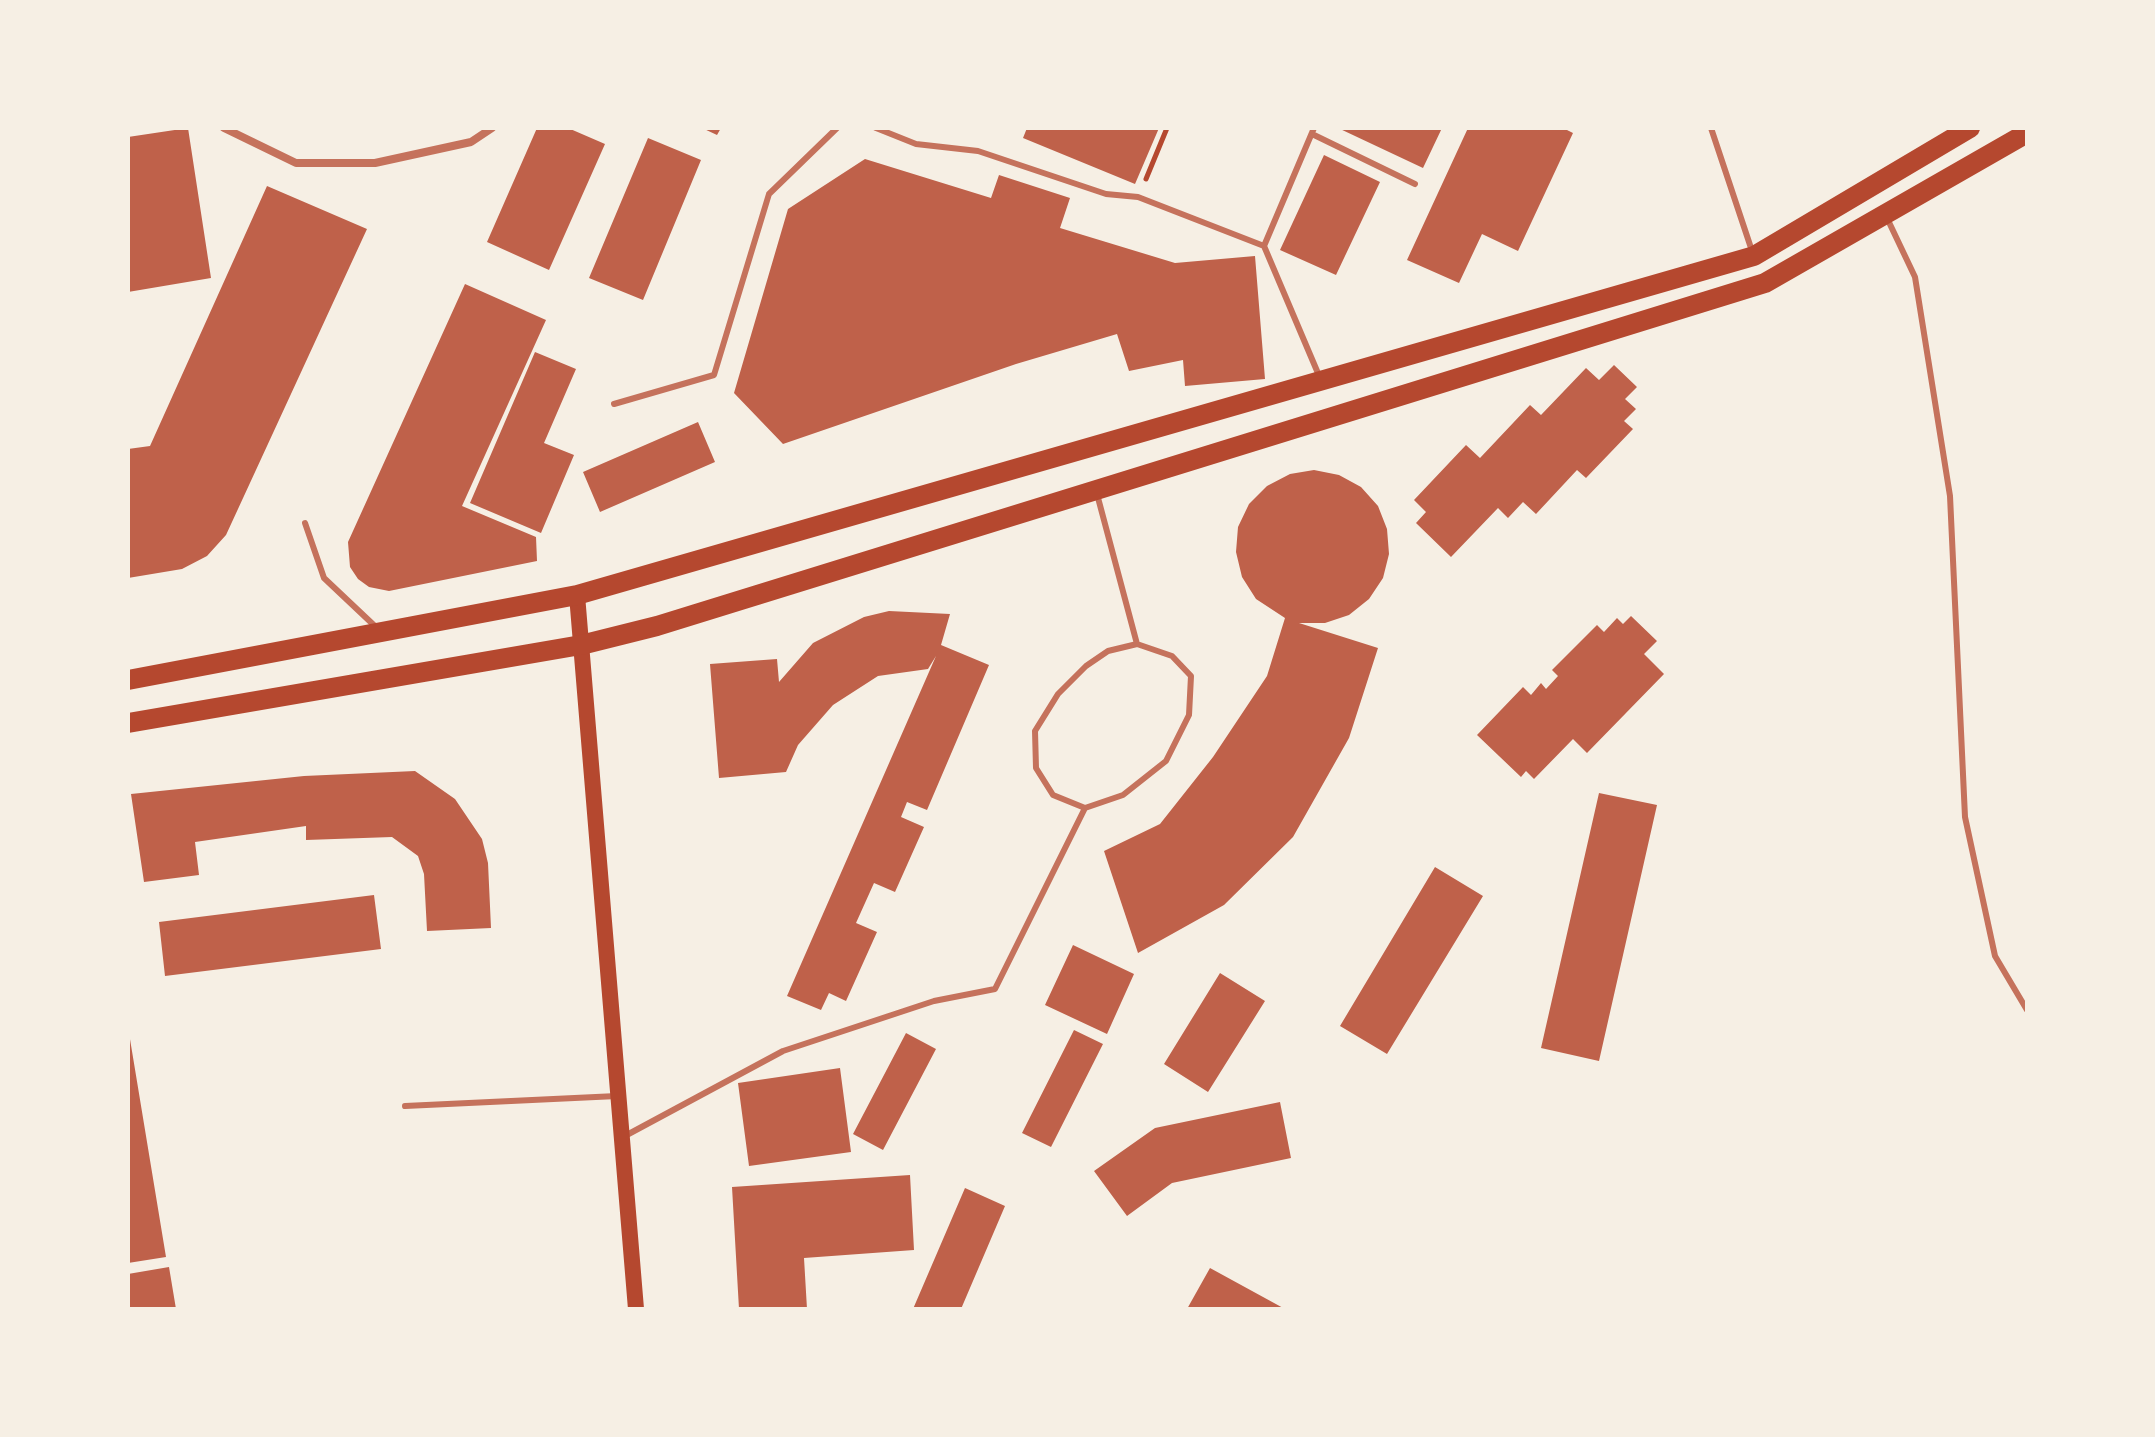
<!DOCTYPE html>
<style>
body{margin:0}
#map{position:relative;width:2155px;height:1437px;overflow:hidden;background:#f6efe4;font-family:"Open Sans",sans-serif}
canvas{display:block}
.frame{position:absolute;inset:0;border:130px solid #f6efe4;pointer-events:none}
</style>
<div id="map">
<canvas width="2155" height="1437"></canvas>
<div class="frame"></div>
</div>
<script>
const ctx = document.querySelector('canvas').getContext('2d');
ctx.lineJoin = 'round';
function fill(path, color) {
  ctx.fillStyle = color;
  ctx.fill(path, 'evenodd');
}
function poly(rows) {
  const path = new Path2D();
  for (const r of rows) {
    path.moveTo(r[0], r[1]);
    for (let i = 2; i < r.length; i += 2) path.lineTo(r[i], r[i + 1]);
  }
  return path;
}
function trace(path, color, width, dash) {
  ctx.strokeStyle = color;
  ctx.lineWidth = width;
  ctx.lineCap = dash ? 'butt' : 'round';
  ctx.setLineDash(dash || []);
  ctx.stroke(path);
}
fill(poly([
 [188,128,211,278,128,292,128,137],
 [537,128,568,128,605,144,549,270,487,242],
 [702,128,721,128,717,135],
 [1027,128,1159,128,1135,184,1023,138],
 [1338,128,1442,128,1423,168],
 [1468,128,1563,128,1573,133,1518,251,1482,234,1459,283,1407,260],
 [648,138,701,160,643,300,589,278],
 [1324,155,1380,182,1336,275,1280,250],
 [865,159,991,198,999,175,1070,198,1060,228,1175,263,1255,256,1265,379,1185,386,1183,360,1129,371,1117,334,1016,364,783,444,734,393,788,209],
 [267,186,367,229,226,535,207,556,182,569,128,578,128,449,150,446],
 [465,284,546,320,462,506,536,537,537,561,389,591,369,587,358,579,350,567,348,542],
 [535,352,576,369,544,443,574,455,541,533,470,503],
 [1614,365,1637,387,1625,399,1636,409,1624,421,1633,429,1586,478,1577,470,1536,514,1523,502,1508,518,1498,508,1451,557,1416,523,1426,512,1414,500,1466,445,1480,458,1530,405,1541,415,1586,368,1599,380],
 [698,422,715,462,600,512,583,472],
 [1314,470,1339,475,1361,487,1378,506,1387,529,1389,554,1383,578,1369,599,1349,615,1325,623,1299,623,1378,648,1349,738,1293,837,1224,905,1138,953,1104,851,1160,824,1213,757,1267,676,1285,618,1256,599,1242,577,1236,552,1238,527,1249,504,1267,486,1290,474],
 [889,611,950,614,941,645,989,665,927,810,907,802,901,817,924,827,895,892,874,883,856,923,877,932,846,1001,829,993,821,1010,787,996,936,656,928,669,878,676,833,705,798,745,786,772,719,778,710,664,777,659,779,682,813,643,864,617],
 [1631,616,1657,641,1644,654,1664,674,1587,753,1573,739,1534,779,1526,771,1521,777,1477,735,1523,687,1531,695,1541,683,1546,689,1558,676,1552,670,1597,625,1604,632,1617,618,1623,624],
 [415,771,455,799,482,839,488,863,491,928,427,931,424,874,418,856,392,837,306,840,306,826,195,842,199,875,144,882,131,794,304,776],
 [1599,793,1657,805,1599,1061,1541,1048],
 [1435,867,1483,896,1387,1054,1340,1026],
 [374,895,381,949,165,976,159,922],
 [1073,945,1134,974,1107,1034,1045,1005],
 [1220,973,1265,1001,1208,1092,1164,1064],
 [128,1027,166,1257,128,1263],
 [1074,1030,1103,1044,1051,1147,1022,1133],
 [906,1033,936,1049,883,1150,853,1134],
 [840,1068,851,1152,749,1166,738,1083],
 [1280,1102,1291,1158,1172,1183,1127,1216,1094,1171,1155,1128],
 [910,1175,914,1250,804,1258,807,1309,739,1309,732,1187],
 [965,1188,1005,1206,961,1309,913,1309],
 [169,1267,176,1309,128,1309,128,1274],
 [1210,1268,1285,1309,1187,1309]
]), '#bf614a');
trace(poly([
 [1146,179,1167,128]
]), '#b5482f', 5);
trace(poly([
 [876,128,916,144,978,151,1106,194,1138,197,1264,246,1320,378],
 [1711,128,1753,254],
 [1312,134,1415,184],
 [1887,218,1915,277,1950,496,1965,817,1995,956,2027,1010],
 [1264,246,1314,128],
 [614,404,714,375,769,194,837,128],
 [1097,494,1137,644,1172,656,1191,676,1189,715,1166,761,1123,795,1085,808,1053,795,1036,768,1035,731,1058,694,1086,666,1108,651,1137,644],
 [305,523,324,578,378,629],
 [405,1106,617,1096],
 [623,1137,783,1051,934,1001,995,989,1085,808]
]), '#c5725c', 6);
trace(poly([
 [224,128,296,163,375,163,471,142,492,128]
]), '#c5725c', 8);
trace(poly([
 [577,595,636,1309]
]), '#b5482f', 16);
trace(poly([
 [128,680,577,595,1754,256,1970,128],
 [128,723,581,645,657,626,1765,283,2027,133]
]), '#b5482f', 20);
</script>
